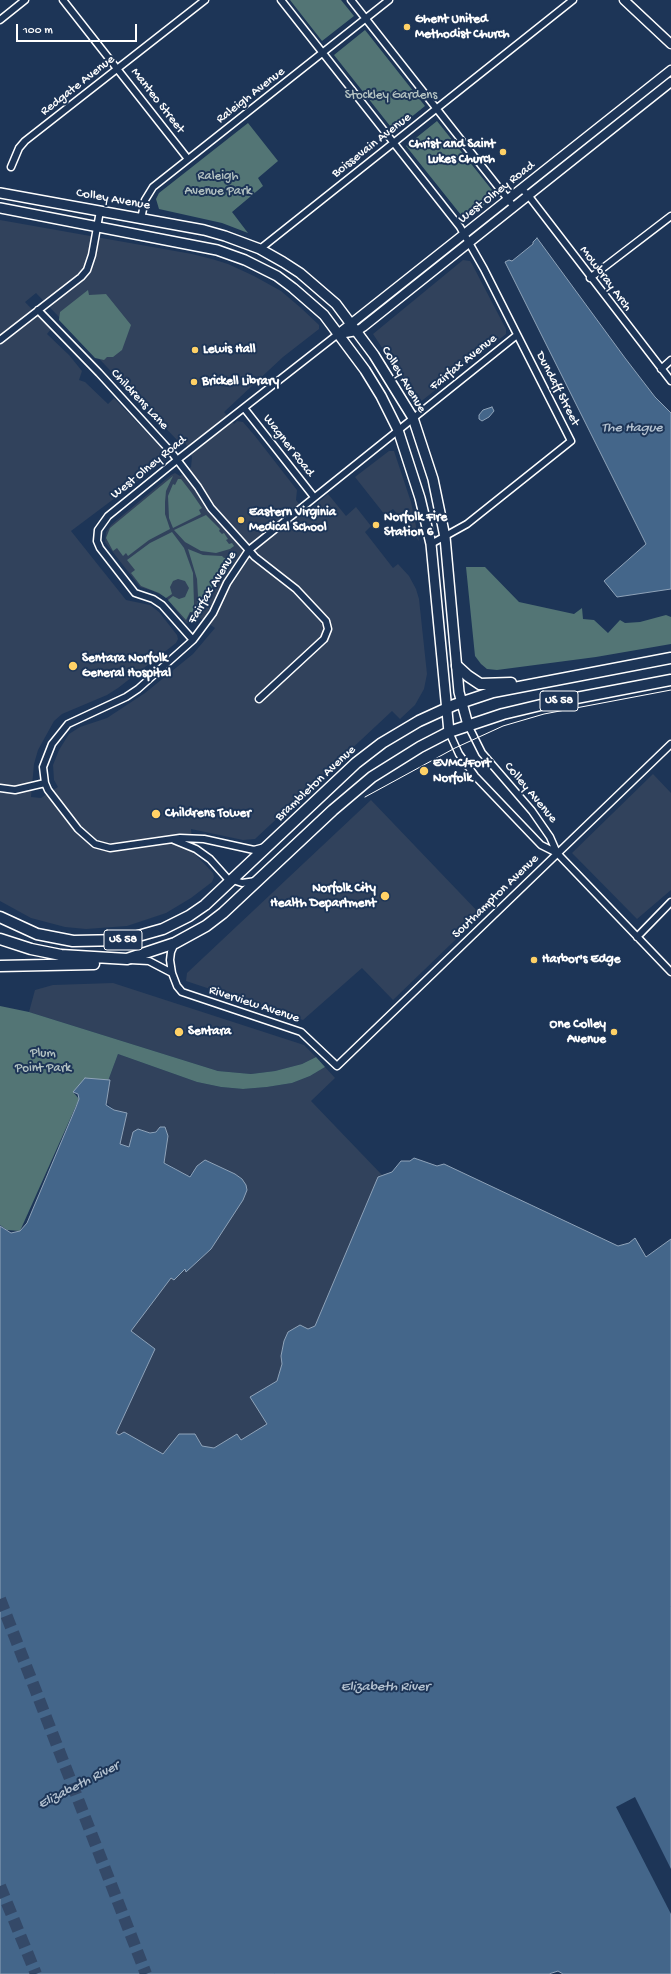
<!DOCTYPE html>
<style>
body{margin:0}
#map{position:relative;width:671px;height:1974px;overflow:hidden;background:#1d3557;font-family:"Gochi Hand",sans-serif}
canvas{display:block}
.scale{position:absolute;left:16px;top:24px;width:121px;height:18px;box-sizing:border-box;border:2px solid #fff;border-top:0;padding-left:5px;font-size:12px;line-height:14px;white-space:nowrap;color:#fff;-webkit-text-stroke:3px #1d3557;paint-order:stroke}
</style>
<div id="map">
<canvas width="671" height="1974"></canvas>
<div class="scale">100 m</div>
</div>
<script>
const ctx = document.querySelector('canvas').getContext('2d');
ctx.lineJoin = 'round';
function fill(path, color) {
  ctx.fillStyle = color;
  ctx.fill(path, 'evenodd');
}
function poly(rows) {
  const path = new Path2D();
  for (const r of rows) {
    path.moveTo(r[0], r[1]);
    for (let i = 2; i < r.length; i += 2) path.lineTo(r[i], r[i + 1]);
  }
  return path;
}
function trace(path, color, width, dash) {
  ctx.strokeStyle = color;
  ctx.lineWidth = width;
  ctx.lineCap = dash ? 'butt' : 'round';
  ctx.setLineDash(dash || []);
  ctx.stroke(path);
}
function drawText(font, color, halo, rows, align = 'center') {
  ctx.font = font + ' "Gochi Hand",sans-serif';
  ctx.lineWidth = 4;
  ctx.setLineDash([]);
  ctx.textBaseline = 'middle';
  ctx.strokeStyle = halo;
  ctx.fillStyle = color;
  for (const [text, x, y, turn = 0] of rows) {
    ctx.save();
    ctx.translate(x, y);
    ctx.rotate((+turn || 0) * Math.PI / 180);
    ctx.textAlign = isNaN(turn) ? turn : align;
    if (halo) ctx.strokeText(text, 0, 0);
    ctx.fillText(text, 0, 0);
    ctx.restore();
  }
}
fill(poly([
 [0,220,192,254,212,259,228,264,254,276,281,291,301,308,319,325,319,329,283,357,224,412,234,424,237,421,243,422,255,436,297,490,296,500,306,513,328,494,346,516,356,507,371,526,365,532,393,568,398,564,409,576,416,589,419,599,427,674,424,689,415,705,400,719,392,711,255,839,243,840,191,829,193,852,213,873,214,877,212,882,191,898,166,913,127,926,86,929,65,927,31,918,0,901],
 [36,293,177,440,185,442,192,457,191,467,180,476,175,473,171,475,111,525,106,532,105,542,140,587,153,591,166,597,186,623,194,624,200,618,215,628,193,654,145,693,107,718,80,727,69,734,59,750,53,765,54,780,58,787,41,798,31,797,34,764,38,750,54,721,62,714,107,695,118,688,176,643,178,639,177,635,159,612,150,605,126,600,71,531,167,459,167,454,114,398,108,404,85,382,79,380,82,371,69,355,47,334,51,329,25,302],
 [463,260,470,261,472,264,506,329,506,334,419,403,414,403,396,369,373,334],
 [389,451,394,451,411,502,419,541,393,509,385,515,355,477],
 [653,774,671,793,671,890,637,919,572,853],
 [371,800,481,915,393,1000,362,968,303,1020,186,981,187,973],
 [113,983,304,1045,316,1057,302,1064,275,1071,251,1074,218,1071,29,1012,35,990,53,985],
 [118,1054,197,1082,221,1087,243,1089,267,1087,292,1083,310,1076,325,1067,335,1078,311,1101,382,1175,392,1172,378,1177,315,1326,308,1329,281,1356,282,1364,267,1424,241,1441,238,1436,214,1448,202,1446,163,1454,124,1433,119,1435,116,1433,154,1352,145,1341,130,1331,171,1277,176,1277,211,1249,242,1179,205,1161,188,1176,164,1162,165,1127,150,1133,138,1129,133,1132,129,1147,119,1144,127,1113,114,1110,106,1102,108,1081]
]), '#31425c');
fill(poly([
 [290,0,341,0,354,16,322,41],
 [365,30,425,106,394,131,334,55],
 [437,121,496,195,465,220,406,146],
 [248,123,278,161,258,178,263,186,232,212,248,233,222,223,159,209,156,199,159,193],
 [88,290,89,295,106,294,131,325,122,350,113,357,107,357,104,360,95,358,59,320,60,312],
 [173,476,166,491,165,502,165,514,170,529,149,540,128,556,126,553,123,556,117,548,113,551,106,538,110,528],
 [178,479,181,479,191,492,202,508,199,510,201,514,173,528,169,518,168,496,173,484,175,485],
 [206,515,220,529,219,531,222,534,224,533,228,539,226,540,229,544,232,543,234,546,230,549,216,553,201,551,185,542,174,530],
 [172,532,184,548,193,573,194,604,193,612,190,612,186,620,168,600,173,596,179,599,185,597,189,588,185,581,178,579,173,581,170,587,172,594,166,598,159,593,141,586,131,573,135,570,127,560,150,543],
 [188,549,203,555,222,556,224,558,230,557,220,572,197,618,195,617,198,596,197,579],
 [466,567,485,567,519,602,574,614,582,608,583,619,594,620,608,633,620,620,625,623,640,622,666,615,671,617,671,644,596,657,497,670,487,669,481,664,475,656],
 [0,1006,29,1012,218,1071,251,1074,275,1071,302,1064,316,1057,325,1067,310,1076,292,1083,267,1087,243,1089,221,1087,197,1082,118,1054,108,1081,73,1092,79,1099,20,1231,7,1230,0,1225]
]), '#537575');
const water = poly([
 [537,238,625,358,655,397,671,413,671,589,617,597,604,581,646,544,505,262,509,260,512,261,533,244,533,242,537,238],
 [492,407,494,411,489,417,482,421,479,419,479,415,483,410,492,407],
 [85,1078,110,1080,106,1105,114,1110,127,1113,120,1144,129,1147,133,1132,138,1129,150,1133,156,1132,160,1127,165,1127,168,1136,164,1163,190,1177,197,1166,205,1160,235,1174,242,1179,246,1185,247,1190,243,1200,211,1249,186,1272,185,1269,174,1280,171,1278,131,1331,155,1349,116,1433,119,1435,124,1432,163,1454,179,1434,195,1434,202,1446,214,1448,237,1434,241,1440,267,1424,250,1397,277,1381,282,1364,281,1356,284,1341,288,1332,300,1325,308,1329,315,1326,378,1177,392,1172,401,1161,410,1161,414,1158,437,1166,444,1164,618,1246,629,1243,635,1238,646,1257,671,1239,671,1974,563,1974,558,1971,549,1974,0,1974,0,1226,11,1233,20,1231,27,1223,76,1107,79,1099,78,1094,73,1092,85,1078]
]);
fill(water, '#44668a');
trace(water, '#8fa3b9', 1);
fill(poly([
 [635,1797,671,1869,671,1914,616,1807]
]), '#1d3557');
trace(poly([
 [0,1599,146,1974],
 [0,1886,36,1974]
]), '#344968', 12, [12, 6]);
const minor = poly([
 [63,0,188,159],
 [281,0,460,227,484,269,571,441,467,524,431,544],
 [351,0,514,207],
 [0,20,25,0],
 [11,167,19,148,25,141,205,0],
 [522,189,528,195,671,381],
 [141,219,145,200,153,187,389,0],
 [260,249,573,0],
 [590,278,671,216],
 [38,310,99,373,172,453,198,487,211,508,255,557,296,589,326,621,328,629,324,639,259,699],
 [0,340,81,277,87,270,92,255,100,211],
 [661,369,671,360],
 [244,408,314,497],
 [193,640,162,605,153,599,135,593,100,548,97,541,98,530,108,516,177,460,338,334],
 [468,725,482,753,532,811,550,837,557,853,671,972],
 [449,732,459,754,475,776,541,845,557,853],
 [0,788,15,790,45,783],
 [174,840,196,849,210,859,227,878,242,883,256,881],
 [265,847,254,850,204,839,180,838,110,848,95,844,78,829,48,790,45,783,43,767,52,744,68,724,126,697,138,689,193,640,213,613,227,583,249,550,517,335],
 [637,937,671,902],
 [175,943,171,952,170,960,172,973,177,986,182,992,301,1032,337,1066,671,744],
 [130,960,149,961,172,973]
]);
const tertiary = poly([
 [624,0,671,44],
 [338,334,671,70],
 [339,334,357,331,363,327,671,82]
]);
const secondary = poly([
 [0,193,204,230,225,236,260,249,283,262,300,273,336,304,374,355,413,418,433,479,445,537,459,692,468,725],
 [0,208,217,250,245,260,277,276,293,288,324,315,365,370,381,396,398,430,420,498,431,544,449,732]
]);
const primary = poly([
 [457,666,468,676,480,684,511,683],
 [0,917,37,934,73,941,124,940,163,929,189,916,205,905,356,763,382,743,419,721,454,705,493,692,671,658],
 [0,939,31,949,61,955,127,959,175,943,206,926,223,913,333,810,372,777,420,747,449,732,503,714,545,704,671,680],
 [0,966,94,964]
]);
trace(minor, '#fff', 9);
trace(tertiary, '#fff', 11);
trace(secondary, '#fff', 12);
trace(primary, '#fff', 13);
trace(minor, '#1d3557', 6);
trace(tertiary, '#1d3557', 8);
trace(secondary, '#1d3557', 9);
trace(primary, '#1d3557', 10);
trace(poly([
 [365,797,455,748,503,726,544,714,671,690]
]), '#fff', 1);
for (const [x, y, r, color] of [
 [407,27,4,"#ffd166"],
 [503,152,4,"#ffd166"],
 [195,350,4,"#ffd166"],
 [194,382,4,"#ffd166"],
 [241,520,4,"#ffd166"],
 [376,525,4,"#ffd166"],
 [73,666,5,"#ffd166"],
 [424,771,5,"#ffd166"],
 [156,814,5,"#ffd166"],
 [385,896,5,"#ffd166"],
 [534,960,4,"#ffd166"],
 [179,1032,5,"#ffd166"],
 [614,1032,4,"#ffd166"]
]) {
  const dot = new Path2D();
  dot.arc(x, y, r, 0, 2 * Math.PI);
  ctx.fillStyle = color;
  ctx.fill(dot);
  trace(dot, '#1d3557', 1.5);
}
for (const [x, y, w] of [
 [559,701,38],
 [123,940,38]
]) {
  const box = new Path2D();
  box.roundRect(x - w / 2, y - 10, w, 20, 3);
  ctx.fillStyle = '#1d3557';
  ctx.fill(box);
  trace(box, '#fff', 1);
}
drawText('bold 12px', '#fff', null, [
 ["US 58",559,701],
 ["US 58",123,940]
]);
drawText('bold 13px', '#fff', '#1d3557', [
 ["Ghent United",415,20],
 ["Methodist Church",415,35],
 ["Christ and Saint",495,145,"right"],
 ["Lukes Church",495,160,"right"],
 ["Lewis Hall",203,350],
 ["Brickell Library",202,382],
 ["Eastern Virginia",249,513],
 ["Medical School",249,528],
 ["Norfolk Fire",384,518],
 ["Station 6",384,533],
 ["Sentara Norfolk",82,659],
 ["General Hospital",82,674],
 ["EVMC/Fort",433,764],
 ["Norfolk",433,779],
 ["Childrens Tower",165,814],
 ["Norfolk City",376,889,"right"],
 ["Health Department",376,904,"right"],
 ["Harbor's Edge",542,960],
 ["One Colley",606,1025,"right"],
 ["Avenue",606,1040,"right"],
 ["Sentara",188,1032]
], 'left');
drawText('13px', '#fff', '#1d3557', [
 ["Redgate Avenue",78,86,-38],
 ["Raleigh Avenue",251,96,-38],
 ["Manteo Street",157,101,52],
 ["Boissevain Avenue",372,146,-38],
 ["West Olney Road",497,193,-38],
 ["Colley Avenue",113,200,10],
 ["Mowbray Arch",605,279,53],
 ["Fairfax Avenue",464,363,-39],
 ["Colley Avenue",403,380,59],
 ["Dundaff Street",557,389,63],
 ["Childrens Lane",139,400,47],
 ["Wagner Road",288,446,52],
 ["West Olney Road",149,468,-39],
 ["Fairfax Avenue",213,588,-59],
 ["Brambleton Avenue",316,784,-43],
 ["Colley Avenue",530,793,50],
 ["Southampton Avenue",496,897,-44],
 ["Riverview Avenue",254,1005,18]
]);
drawText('13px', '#b2c1c1', '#1d3557', [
 ["Stockley Gardens",391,96],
 ["Raleigh",218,177],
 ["Avenue Park",218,192],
 ["Plum",43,1054],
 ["Point Park",43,1069]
]);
drawText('italic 14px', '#b4c2d0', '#1d3557', [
 ["The Hague",632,429],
 ["Elizabeth River",385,1688],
 ["Elizabeth River",79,1786,-27]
]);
</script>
